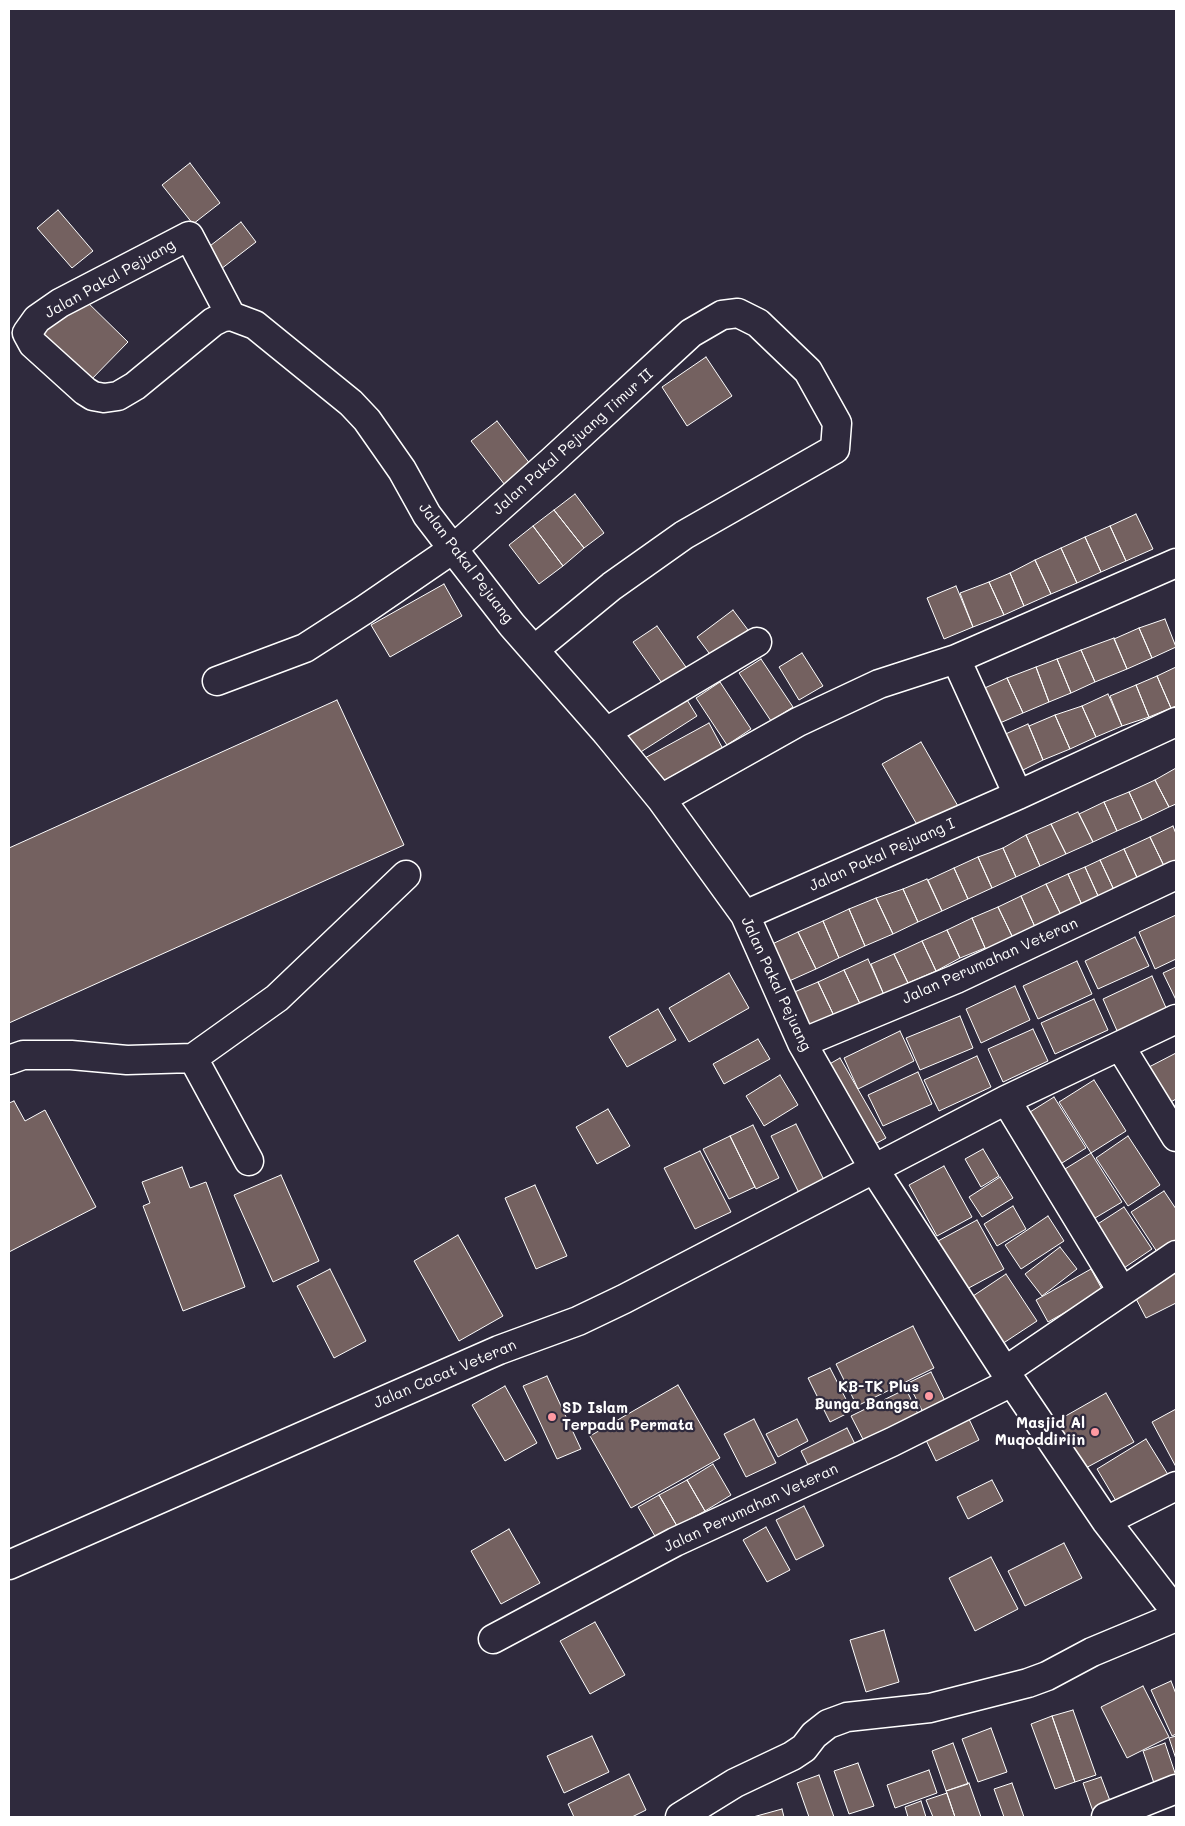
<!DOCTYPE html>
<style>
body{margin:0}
#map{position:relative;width:1185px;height:1826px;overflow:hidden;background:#2f2a3d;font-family:Mali,sans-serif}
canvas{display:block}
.frame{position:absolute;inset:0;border:10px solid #fff;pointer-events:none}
</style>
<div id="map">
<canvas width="1185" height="1826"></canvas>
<div class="frame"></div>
</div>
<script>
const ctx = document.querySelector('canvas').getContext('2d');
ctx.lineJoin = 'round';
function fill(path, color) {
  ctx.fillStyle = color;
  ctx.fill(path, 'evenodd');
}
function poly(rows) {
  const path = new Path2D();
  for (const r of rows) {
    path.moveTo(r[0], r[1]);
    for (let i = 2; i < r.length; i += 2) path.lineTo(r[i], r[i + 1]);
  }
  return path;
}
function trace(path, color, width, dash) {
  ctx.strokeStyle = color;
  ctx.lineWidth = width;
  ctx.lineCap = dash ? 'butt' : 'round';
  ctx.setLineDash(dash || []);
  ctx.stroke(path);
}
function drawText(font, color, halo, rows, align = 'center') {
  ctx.font = font + ' Mali,sans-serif';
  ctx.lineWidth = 4.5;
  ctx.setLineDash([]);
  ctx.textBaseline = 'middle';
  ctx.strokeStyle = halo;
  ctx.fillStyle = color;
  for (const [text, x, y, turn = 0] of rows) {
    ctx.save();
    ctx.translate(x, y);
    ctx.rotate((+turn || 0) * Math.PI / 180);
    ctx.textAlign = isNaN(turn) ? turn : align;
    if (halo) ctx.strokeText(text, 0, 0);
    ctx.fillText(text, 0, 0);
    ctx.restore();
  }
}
const building = poly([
 [190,163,220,203,193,224,162,185,190,163],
 [58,210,93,251,72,268,37,228,58,210],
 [241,222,256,242,221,269,206,249,241,222],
 [80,295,128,342,86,385,38,338,80,295],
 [706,357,732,396,687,426,662,387,706,357],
 [497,421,534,469,508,489,471,441,497,421],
 [575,494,604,533,584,548,554,510,575,494],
 [554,510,584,548,563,566,533,526,554,510],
 [1136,514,1153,549,1126,561,1110,526,1136,514],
 [533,526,563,566,539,584,509,545,533,526],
 [1110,526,1126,561,1101,572,1085,537,1110,526],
 [1085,537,1101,572,1077,583,1061,548,1085,537],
 [1061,548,1077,583,1051,594,1035,560,1061,548],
 [1035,560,1051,594,1024,606,1010,573,1035,560],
 [1010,573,1024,606,1004,615,989,582,1010,573],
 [989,582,1004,615,973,627,960,593,989,582],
 [444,584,462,616,390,657,371,625,444,584],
 [956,586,973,627,944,639,927,598,956,586],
 [733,610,748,630,712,657,697,637,733,610],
 [1165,619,1176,647,1152,658,1139,628,1165,619],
 [657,626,688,670,664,686,633,642,657,626],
 [1139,628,1152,658,1127,669,1114,639,1139,628],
 [1114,638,1127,669,1095,682,1081,650,1114,638],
 [1081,650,1095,682,1071,693,1057,659,1081,650],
 [802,653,823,686,799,700,779,667,802,653],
 [761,659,793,707,771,721,739,673,761,659],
 [1057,659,1071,693,1049,702,1036,667,1057,659],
 [1036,667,1049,702,1023,713,1007,678,1036,667],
 [1176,667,1176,706,1171,708,1157,676,1176,667],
 [1157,676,1171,708,1149,717,1136,685,1157,676],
 [1007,678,1023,713,993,726,978,691,1007,678],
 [720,682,751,729,727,745,696,698,720,682],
 [1136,685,1149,717,1122,726,1110,696,1136,685],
 [1108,694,1122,726,1096,737,1082,706,1108,694],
 [684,695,697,716,636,755,622,734,684,695],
 [337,700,404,845,9,1023,9,848,337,700],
 [1082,706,1096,737,1070,749,1055,715,1082,706],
 [1055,715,1070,749,1043,760,1029,726,1055,715],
 [709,723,723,749,657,784,643,759,709,723],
 [1028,724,1043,760,1017,773,1001,736,1028,724],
 [921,742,962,813,923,835,882,764,921,742],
 [1176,768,1176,804,1169,807,1155,780,1176,768],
 [1155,780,1169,807,1142,820,1129,792,1155,780],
 [1129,792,1142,820,1117,831,1104,802,1129,792],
 [1104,802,1117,831,1093,842,1079,814,1104,802],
 [1078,812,1093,842,1066,854,1051,824,1078,812],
 [1051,824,1066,854,1040,866,1026,835,1051,824],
 [1173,826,1176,834,1176,864,1165,868,1150,837,1173,826],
 [1026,835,1040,866,1016,877,1003,848,1026,835],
 [1150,837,1165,868,1138,879,1124,849,1150,837],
 [1003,848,1016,877,992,888,978,857,1003,848],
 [1124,849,1138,880,1114,890,1100,860,1124,849],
 [978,857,992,888,968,899,954,868,978,857],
 [1100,860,1114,890,1099,898,1085,867,1100,860],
 [1085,867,1099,898,1082,905,1068,874,1085,867],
 [954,868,968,899,942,911,928,880,954,868],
 [1068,874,1082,905,1061,915,1046,884,1068,874],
 [927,879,942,911,918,922,903,889,927,879],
 [1046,884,1061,915,1035,927,1021,896,1046,884],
 [903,889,918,922,893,934,876,898,903,889],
 [1021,896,1035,927,1013,938,998,907,1021,896],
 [876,898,893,934,865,946,849,909,876,898],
 [998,907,1013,938,986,950,972,918,998,907],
 [849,909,865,946,839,958,823,921,849,909],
 [1176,915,1176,959,1155,969,1139,932,1176,915],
 [972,918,985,948,960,958,947,930,972,918],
 [823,921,839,958,816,969,798,932,823,921],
 [947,930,960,958,936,971,922,941,947,930],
 [798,932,816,969,787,982,770,945,798,932],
 [1135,937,1149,966,1098,989,1085,961,1135,937],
 [922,941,936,971,908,983,894,954,922,941],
 [894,954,908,983,884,995,871,964,894,954],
 [868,959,884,995,861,1006,844,970,868,959],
 [1077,961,1092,994,1038,1019,1023,986,1077,961],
 [1176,967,1176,1000,1163,973,1176,967],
 [844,970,861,1006,835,1018,818,982,844,970],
 [729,973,749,1008,689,1042,669,1008,729,973],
 [1152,976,1167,1010,1118,1033,1103,999,1152,976],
 [818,982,835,1018,810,1031,792,993,818,982],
 [1015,986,1030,1020,981,1043,966,1009,1015,986],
 [1094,999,1108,1030,1055,1054,1041,1023,1094,999],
 [658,1009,676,1040,627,1067,609,1037,658,1009],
 [960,1016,973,1048,920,1070,906,1038,960,1016],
 [1033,1029,1048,1061,1003,1082,988,1049,1033,1029],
 [900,1031,914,1061,858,1089,844,1058,900,1031],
 [758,1039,770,1059,724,1084,713,1064,758,1039],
 [1176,1053,1176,1099,1169,1103,1149,1067,1176,1053],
 [977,1056,991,1087,939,1111,924,1080,977,1056],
 [840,1058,886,1138,864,1150,819,1070,840,1058],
 [918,1072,932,1104,883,1126,868,1095,918,1072],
 [780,1075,798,1105,764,1126,746,1096,780,1075],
 [1094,1080,1126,1131,1091,1153,1059,1102,1094,1080],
 [1054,1097,1086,1148,1054,1168,1022,1117,1054,1097],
 [14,1101,25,1121,45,1110,96,1207,9,1252,9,1103,14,1101],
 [608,1109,630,1146,597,1164,576,1127,608,1109],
 [796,1124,824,1180,799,1193,771,1136,796,1124],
 [753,1125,779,1178,756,1189,730,1136,753,1125],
 [730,1136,755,1187,729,1199,703,1149,730,1136],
 [1128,1136,1160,1185,1128,1206,1096,1158,1128,1136],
 [983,1149,999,1176,981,1187,965,1159,983,1149],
 [700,1151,731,1212,695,1229,664,1168,700,1151],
 [1091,1153,1122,1202,1090,1221,1060,1172,1091,1153],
 [944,1166,972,1217,937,1236,909,1185,944,1166],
 [182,1167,190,1188,206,1182,245,1287,183,1311,143,1206,150,1203,142,1182,182,1167],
 [281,1175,319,1261,273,1282,234,1195,281,1175],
 [1000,1177,1013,1198,982,1217,969,1197,1000,1177],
 [535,1185,567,1256,536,1269,505,1198,535,1185],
 [1164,1191,1176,1209,1176,1252,1163,1261,1131,1212,1164,1191],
 [1013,1206,1026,1229,997,1246,984,1224,1013,1206],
 [1124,1207,1152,1249,1121,1270,1093,1227,1124,1207],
 [1048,1216,1064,1241,1021,1269,1005,1245,1048,1216],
 [977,1220,1004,1269,965,1290,938,1241,977,1220],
 [458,1235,503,1316,459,1341,414,1261,458,1235],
 [1060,1247,1077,1269,1042,1296,1025,1274,1060,1247],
 [330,1269,366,1341,334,1358,297,1286,330,1269],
 [1091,1269,1103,1291,1048,1322,1036,1300,1091,1269],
 [1176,1269,1176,1303,1146,1318,1132,1291,1176,1269],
 [1006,1274,1037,1321,1002,1344,970,1298,1006,1274],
 [913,1326,934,1368,857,1406,836,1364,913,1326],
 [830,1368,852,1411,830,1422,808,1378,830,1368],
 [931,1372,949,1409,927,1420,908,1383,931,1372],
 [547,1376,581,1449,557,1459,523,1386,547,1376],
 [678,1385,720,1458,631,1508,590,1436,678,1385],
 [505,1386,537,1443,505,1461,472,1405,505,1386],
 [906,1389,921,1420,867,1447,851,1416,906,1389],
 [1106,1393,1134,1442,1082,1470,1055,1422,1106,1393],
 [1176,1409,1176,1467,1152,1422,1176,1409],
 [968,1417,979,1440,936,1461,925,1438,968,1417],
 [754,1419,776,1463,746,1477,724,1434,754,1419],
 [797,1419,808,1441,778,1457,766,1434,797,1419],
 [847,1428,859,1452,813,1475,801,1451,847,1428],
 [1146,1439,1172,1481,1122,1511,1097,1469,1146,1439],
 [713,1464,731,1495,705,1511,687,1480,713,1464],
 [687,1480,705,1511,677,1526,659,1495,687,1480],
 [992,1480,1003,1501,968,1519,957,1497,992,1480],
 [659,1495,677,1526,656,1538,638,1507,659,1495],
 [804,1506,824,1546,796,1560,776,1520,804,1506],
 [766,1527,790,1570,767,1582,743,1540,766,1527],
 [509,1529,540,1583,501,1604,471,1551,509,1529],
 [1064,1543,1082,1578,1025,1606,1008,1571,1064,1543],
 [991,1557,1018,1609,975,1631,949,1578,991,1557],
 [595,1622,625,1675,590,1694,560,1641,595,1622],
 [884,1630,899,1682,866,1692,850,1640,884,1630],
 [1171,1681,1176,1694,1176,1734,1172,1736,1151,1690,1171,1681],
 [1143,1686,1169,1737,1127,1758,1101,1707,1143,1686],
 [1073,1710,1096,1775,1075,1782,1052,1716,1073,1710],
 [1052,1716,1075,1782,1055,1789,1031,1724,1052,1716],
 [991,1728,1007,1772,978,1782,962,1739,991,1728],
 [592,1736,609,1772,564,1793,547,1756,592,1736],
 [1176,1736,1176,1759,1169,1738,1176,1736],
 [953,1743,968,1784,946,1791,932,1751,953,1743],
 [1165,1743,1176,1776,1156,1789,1143,1751,1165,1743],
 [858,1763,874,1806,849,1814,834,1771,858,1763],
 [929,1770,937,1793,895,1808,887,1785,929,1770],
 [629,1774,646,1810,632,1817,574,1817,568,1804,629,1774],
 [819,1775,834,1817,809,1817,797,1783,819,1775],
 [1101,1777,1115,1814,1095,1817,1083,1783,1101,1777],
 [969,1783,981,1817,955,1817,946,1791,969,1783],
 [1012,1783,1024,1817,1004,1817,994,1789,1012,1783],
 [947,1793,955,1817,933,1817,926,1800,947,1793],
 [921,1801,926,1817,908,1817,905,1807,921,1801],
 [782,1809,784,1817,753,1817,782,1809]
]);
fill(building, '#746160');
trace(building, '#fff', 1);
const minor = poly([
 [231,316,189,236,60,303,37,319,27,333,33,344,85,391,93,396,104,398,118,396,135,386,213,322,223,317,231,316,255,325,351,403,367,420,402,470,427,515,453,549,512,625,606,732,661,799,745,915,802,1043,874,1169,1012,1382,1106,1521,1176,1612],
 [956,659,1018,795],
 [217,681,305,648,364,610,453,549,552,461,691,333,722,315,738,313,758,323,808,371,837,423,835,449,684,535,612,586,534,650],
 [606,732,757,642],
 [661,799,798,722,879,684,956,659,1176,563],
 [745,915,1018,795,1176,722],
 [802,1043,956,979,1176,875],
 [1120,1046,1176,1137],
 [193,1058,249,1161],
 [9,1060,23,1055,71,1055,127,1060,193,1058,277,998,406,875],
 [1006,1100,1122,1291],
 [1005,1371,1176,1255],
 [1106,1521,1176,1486],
 [9,1565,499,1350,578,1321,624,1299,1006,1100,1176,1019],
 [493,1639,675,1542,892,1442,1012,1382],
 [680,1817,735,1783,792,1756,804,1748,814,1735,828,1724,847,1717,930,1708,1028,1683,1047,1676,1092,1652,1176,1617],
 [1106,1817,1176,1789]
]);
trace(minor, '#fff', 31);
trace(minor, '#2f2a3d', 28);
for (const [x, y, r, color] of [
 [929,1396,5,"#ff9aa2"],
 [552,1417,5,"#ff9aa2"],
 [1095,1432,5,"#ff9aa2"]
]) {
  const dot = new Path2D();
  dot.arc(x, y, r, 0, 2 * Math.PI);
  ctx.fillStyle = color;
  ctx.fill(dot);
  trace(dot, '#2f2a3d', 2);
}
drawText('15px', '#fff', '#2f2a3d', [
 ["Jalan Pakal Pejuang",110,279,-29],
 ["Jalan Pakal Pejuang Timur II",573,442,-42],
 ["Jalan Pakal Pejuang",466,563,53],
 ["Jalan Pakal Pejuang I",882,855,-24],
 ["Jalan Perumahan Veteran",990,961,-24],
 ["Jalan Pakal Pejuang",776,984,65],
 ["Jalan Cacat Veteran",445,1374,-23],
 ["Jalan Perumahan Veteran",751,1508,-25]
]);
drawText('bold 15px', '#fff', '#2f2a3d', [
 ["KB-TK Plus",919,1387],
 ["Bunga Bangsa",919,1404],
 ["SD Islam",562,1408,"left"],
 ["Terpadu Permata",562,1425,"left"],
 ["Masjid Al",1085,1423],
 ["Muqoddiriin",1085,1440]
], 'right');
</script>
